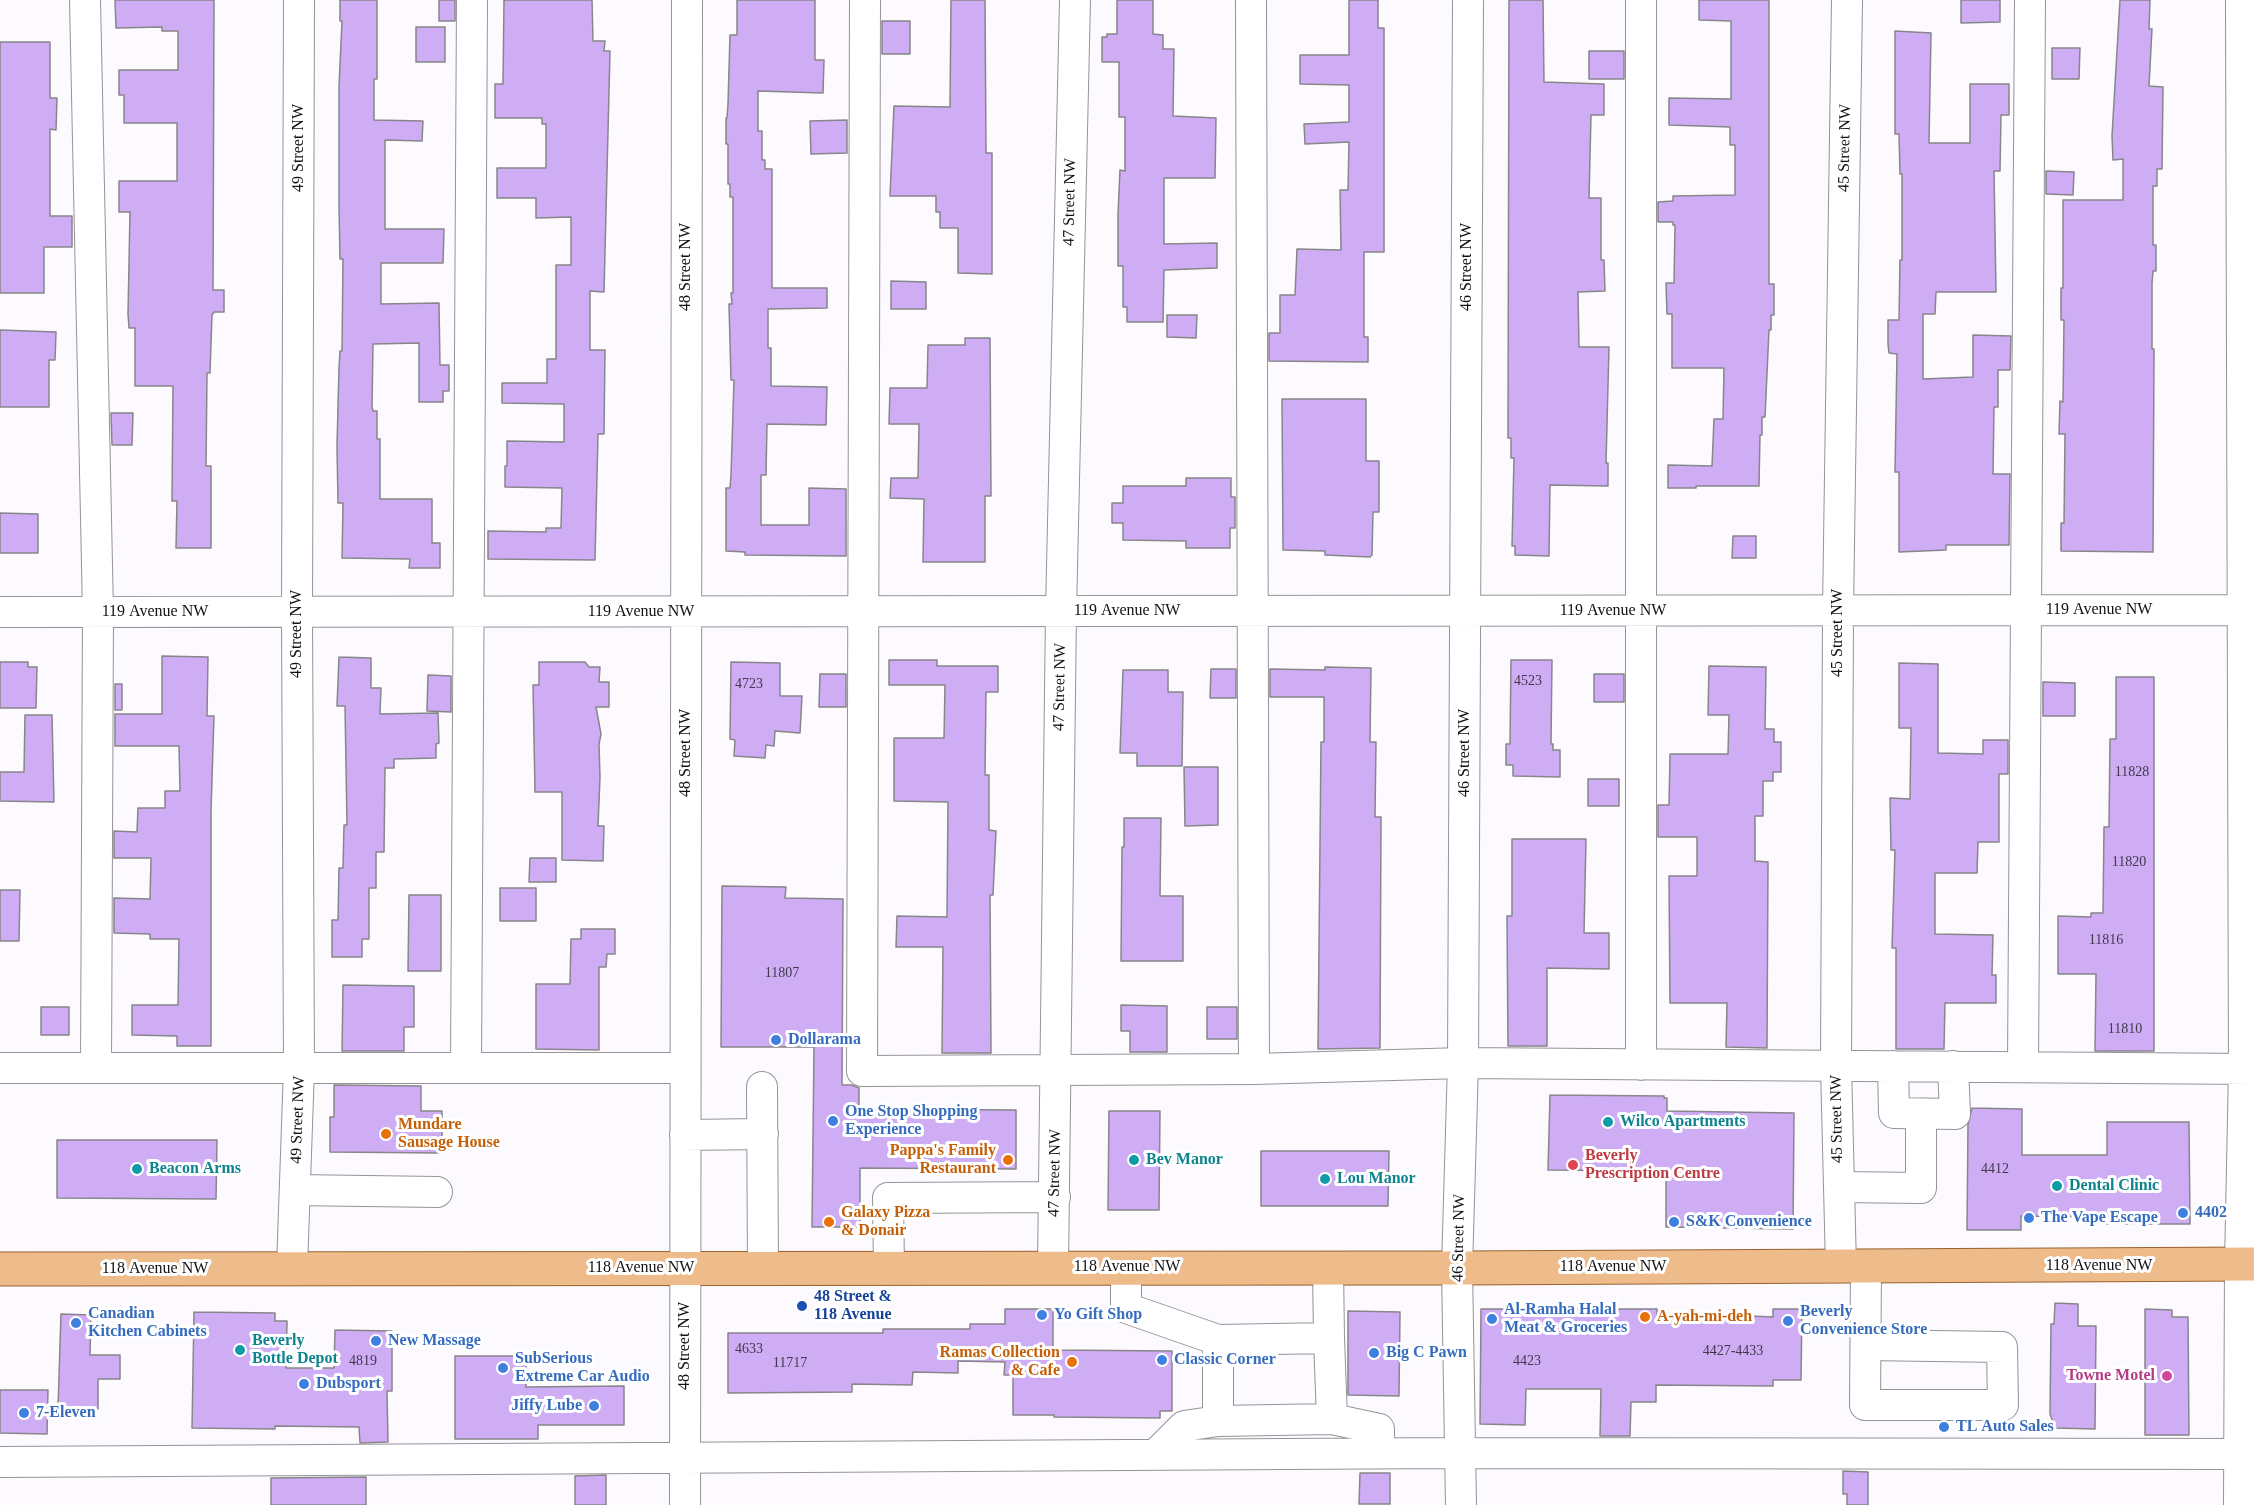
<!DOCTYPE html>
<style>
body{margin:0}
canvas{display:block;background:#fcf9ff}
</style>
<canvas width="2254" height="1505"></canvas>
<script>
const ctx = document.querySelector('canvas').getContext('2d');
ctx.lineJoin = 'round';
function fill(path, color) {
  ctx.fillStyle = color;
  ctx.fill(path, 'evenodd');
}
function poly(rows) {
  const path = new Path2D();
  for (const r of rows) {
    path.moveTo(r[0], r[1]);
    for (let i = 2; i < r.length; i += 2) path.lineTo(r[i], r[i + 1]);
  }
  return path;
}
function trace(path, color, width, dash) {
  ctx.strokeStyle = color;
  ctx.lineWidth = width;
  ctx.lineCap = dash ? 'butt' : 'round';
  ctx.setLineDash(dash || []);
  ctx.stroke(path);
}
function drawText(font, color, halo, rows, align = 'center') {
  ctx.font = font + ' "Times New Roman",serif';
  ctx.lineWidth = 6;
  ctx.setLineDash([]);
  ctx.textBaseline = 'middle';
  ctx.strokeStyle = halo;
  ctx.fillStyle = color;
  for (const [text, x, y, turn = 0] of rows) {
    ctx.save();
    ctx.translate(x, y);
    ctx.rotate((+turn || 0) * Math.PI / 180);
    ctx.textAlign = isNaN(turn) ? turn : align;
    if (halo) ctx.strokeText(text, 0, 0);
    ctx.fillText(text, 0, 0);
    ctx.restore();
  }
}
const building = poly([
 [115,0,214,0,213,290,224,290,224,312,214,312,212,315,210,373,207,373,206,466,211,466,211,548,176,548,177,501,172,501,173,386,135,386,135,328,129,328,128,314,130,212,119,212,119,181,177,181,177,123,124,123,124,95,119,95,119,70,178,70,178,31,162,31,162,27,116,28,115,0],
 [340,0,377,0,377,79,374,79,374,120,423,121,422,141,385,140,385,229,444,229,443,263,381,263,381,304,439,303,440,365,449,365,449,391,443,391,443,402,419,402,419,343,373,344,372,407,373,411,377,411,377,439,380,439,380,499,432,499,432,543,440,543,440,568,409,568,410,559,342,558,343,503,338,503,337,446,339,368,340,351,342,351,343,259,340,259,339,206,339,87,342,21,340,21,340,0],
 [439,0,455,0,455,21,439,21,439,0],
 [504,0,592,0,593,41,605,41,604,51,610,51,604,292,590,291,590,350,605,350,604,434,598,434,595,560,488,559,488,531,546,532,546,528,561,528,562,488,505,487,505,466,507,466,507,441,564,442,564,404,502,403,502,383,547,383,547,359,556,359,556,265,571,265,571,217,536,218,536,198,497,198,497,168,546,168,546,124,542,124,542,118,495,118,495,84,503,84,504,0],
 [737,0,815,0,815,60,824,60,823,93,758,91,758,131,762,131,762,160,765,160,765,169,772,169,772,288,827,288,827,308,768,309,768,348,771,348,771,386,827,387,826,425,767,424,766,475,761,475,761,525,809,525,809,488,846,489,846,556,745,555,745,552,726,551,726,488,730,488,731,475,734,380,731,380,729,304,732,304,731,293,733,293,733,197,730,197,730,184,728,184,728,144,726,144,726,118,727,118,728,104,730,35,737,35,737,0],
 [951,0,985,0,986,153,992,153,992,274,958,273,958,228,940,228,940,212,936,212,936,196,890,196,894,106,950,107,951,0],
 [1117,0,1153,0,1153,34,1163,35,1163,49,1174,49,1173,116,1216,118,1215,178,1164,178,1164,244,1217,243,1217,268,1164,270,1163,322,1127,322,1127,307,1123,307,1123,266,1118,266,1118,214,1120,170,1125,171,1125,117,1119,117,1119,62,1102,62,1102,37,1107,37,1107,34,1117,34,1117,0],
 [1349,0,1378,0,1378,28,1384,28,1384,252,1364,252,1364,337,1368,337,1368,362,1269,361,1269,333,1280,333,1280,295,1295,295,1297,249,1341,250,1340,190,1348,190,1349,142,1305,144,1304,124,1349,122,1349,85,1300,84,1300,55,1349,55,1349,0],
 [1509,0,1543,0,1544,82,1604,84,1604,115,1591,115,1589,198,1601,198,1601,260,1604,260,1605,291,1578,292,1579,347,1609,347,1606,463,1608,463,1608,486,1550,485,1549,556,1515,555,1515,546,1512,546,1514,458,1511,458,1511,438,1508,438,1509,0],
 [1699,0,1769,0,1769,284,1774,284,1774,315,1771,315,1771,330,1769,330,1765,417,1762,417,1762,435,1760,435,1759,486,1696,486,1696,488,1668,488,1668,465,1712,466,1714,419,1723,419,1724,368,1672,368,1672,314,1667,314,1666,283,1674,283,1675,225,1673,225,1673,222,1658,222,1658,202,1673,201,1673,196,1735,195,1735,145,1730,145,1730,127,1669,125,1669,98,1731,99,1731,21,1699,20,1699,0],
 [1961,0,2000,0,2000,22,1961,23,1961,0],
 [2120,0,2150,0,2149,29,2152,29,2149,86,2163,87,2162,169,2157,169,2157,186,2153,186,2153,245,2156,245,2156,271,2153,271,2152,283,2152,349,2154,349,2153,552,2061,551,2061,523,2064,523,2065,434,2059,434,2060,401,2063,402,2064,320,2061,320,2061,288,2063,288,2063,200,2123,200,2123,159,2113,160,2112,136,2120,0],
 [882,21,910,21,910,54,882,54,882,21],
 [416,27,445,27,445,62,416,62,416,27],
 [1895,31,1931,33,1929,143,1970,143,1970,84,2009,84,2009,115,2001,115,2000,171,1994,171,1996,292,1936,292,1935,314,1923,314,1923,379,1973,377,1973,335,2011,336,2010,370,1998,370,1998,407,1994,407,1993,474,2010,474,2009,545,1946,545,1946,550,1899,552,1899,472,1895,472,1897,354,1889,353,1888,344,1888,320,1899,320,1900,260,1902,260,1902,174,1900,174,1899,134,1895,134,1895,31],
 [0,42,50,42,50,98,57,98,56,130,50,129,50,216,72,216,72,247,44,247,44,293,0,293,0,42],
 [2052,48,2080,48,2079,79,2052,79,2052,48],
 [1589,51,1624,51,1624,79,1589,79,1589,51],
 [847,120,847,153,811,154,810,121,847,120],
 [2046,171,2074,172,2073,195,2046,194,2046,171],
 [891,281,926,282,926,309,891,309,891,281],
 [1167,315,1197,315,1196,338,1167,337,1167,315],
 [0,330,56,332,55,360,49,360,49,407,0,407,0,330],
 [965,338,990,338,991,496,985,496,985,562,923,562,924,499,890,498,891,478,918,478,919,424,889,424,890,388,927,388,928,345,965,345,965,338],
 [1282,399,1366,399,1366,461,1379,461,1379,512,1373,512,1372,555,1370,557,1325,555,1325,551,1283,550,1282,399],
 [111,413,133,413,132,445,112,445,111,413],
 [1186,478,1231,478,1231,497,1235,497,1235,528,1230,528,1230,548,1186,548,1186,541,1123,540,1123,523,1112,523,1112,503,1123,503,1123,486,1186,486,1186,478],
 [0,513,38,514,38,553,0,553,0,513],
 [1733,536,1756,536,1756,558,1732,558,1733,536],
 [162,656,208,657,207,716,214,716,211,811,211,1046,177,1046,177,1036,132,1035,132,1005,178,1005,179,939,150,939,150,934,114,933,114,898,150,899,151,858,114,858,114,831,137,832,138,808,165,808,165,791,180,791,179,746,115,746,115,714,162,714,162,656],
 [339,657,371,658,371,688,381,688,380,714,438,713,439,743,436,744,436,758,394,759,394,768,385,768,384,852,376,852,376,888,369,888,369,939,362,939,362,957,332,957,332,920,338,920,339,868,343,868,344,825,347,825,345,706,337,706,339,657],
 [889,660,937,660,937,666,998,666,998,692,986,692,985,775,989,775,989,830,996,831,993,895,990,895,991,1053,942,1053,943,947,896,947,897,916,947,917,948,802,894,801,894,738,944,738,945,685,889,685,889,660],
 [1511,660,1552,660,1551,744,1553,744,1553,750,1560,750,1560,777,1513,776,1513,765,1506,765,1506,744,1510,744,1511,660],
 [0,662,28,662,28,667,37,667,36,708,0,708,0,662],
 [539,662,585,662,589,667,600,667,599,682,609,682,609,707,596,707,601,734,599,744,600,777,598,826,604,826,603,861,562,860,562,792,535,792,533,685,539,685,539,662],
 [731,662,780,663,780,696,802,696,800,733,775,731,774,746,766,745,765,758,734,756,735,740,730,739,731,662],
 [1899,663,1938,664,1938,753,1983,754,1983,740,2008,740,2008,774,1999,774,1999,842,1978,842,1977,873,1935,873,1935,934,1993,935,1992,975,1996,975,1996,1003,1945,1003,1944,1049,1896,1049,1896,948,1892,948,1895,850,1891,850,1890,798,1910,799,1911,728,1899,728,1899,663],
 [1709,666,1766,667,1765,729,1774,729,1774,742,1781,742,1781,772,1773,772,1773,781,1763,781,1763,816,1755,816,1755,861,1768,862,1767,1048,1726,1047,1727,1003,1670,1003,1669,876,1697,876,1697,837,1658,837,1658,805,1669,805,1670,754,1728,754,1729,715,1708,715,1709,666],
 [1325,667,1371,668,1370,742,1376,742,1375,817,1381,817,1380,1048,1318,1049,1321,742,1324,742,1324,697,1270,697,1270,669,1325,670,1325,667],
 [1211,669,1236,669,1236,698,1210,698,1211,669],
 [1123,670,1168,670,1168,692,1183,692,1182,766,1137,766,1137,753,1120,753,1123,670],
 [820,674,846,674,846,707,819,707,820,674],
 [1594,674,1624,674,1624,702,1594,702,1594,674],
 [428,675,451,676,451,712,427,711,428,675],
 [2116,677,2154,677,2154,1051,2095,1051,2096,974,2058,974,2058,916,2091,917,2091,913,2103,913,2104,827,2109,827,2110,739,2116,739,2116,677],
 [2043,682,2075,683,2075,716,2043,716,2043,682],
 [115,684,122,684,122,710,115,710,115,684],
 [25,715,52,715,54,802,0,801,0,772,24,772,25,715],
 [1184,767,1218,767,1218,825,1185,826,1184,767],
 [1588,779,1619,779,1619,806,1588,806,1588,779],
 [1124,818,1161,818,1160,896,1183,896,1183,961,1121,961,1122,847,1124,847,1124,818],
 [1512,839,1586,839,1584,933,1609,933,1609,969,1547,968,1547,1046,1508,1046,1507,916,1512,916,1512,839],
 [530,858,556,858,556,882,529,882,530,858],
 [722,886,786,887,785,898,843,899,842,1085,852,1085,859,1088,859,1109,1016,1110,1016,1169,860,1168,860,1227,812,1227,814,1047,721,1047,722,886],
 [500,888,536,888,536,921,500,921,500,888],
 [0,890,20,890,19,941,0,941,0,890],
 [409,895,441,895,441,971,408,971,409,895],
 [581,929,615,929,615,954,607,954,606,967,599,967,599,1050,536,1049,536,984,570,984,571,939,581,939,581,929],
 [343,985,414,986,414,1027,404,1027,404,1051,342,1051,343,985],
 [1121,1005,1167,1006,1167,1052,1130,1052,1130,1031,1121,1031,1121,1005],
 [41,1007,69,1007,69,1035,41,1035,41,1007],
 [1207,1007,1237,1007,1237,1039,1207,1039,1207,1007],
 [334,1085,421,1086,421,1111,442,1111,442,1153,330,1152,330,1117,334,1117,334,1085],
 [1550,1095,1664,1096,1664,1098,1667,1098,1667,1111,1794,1113,1793,1229,1666,1227,1666,1171,1548,1170,1550,1095],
 [1972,1108,2022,1109,2022,1155,2107,1155,2107,1122,2189,1122,2190,1224,2107,1224,2107,1217,2021,1216,2021,1230,1967,1230,1968,1124,1972,1108],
 [1109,1111,1160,1111,1159,1210,1108,1210,1109,1111],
 [57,1140,217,1140,216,1199,57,1198,57,1140],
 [1261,1151,1389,1151,1388,1206,1261,1206,1261,1151],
 [2055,1303,2078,1304,2078,1326,2096,1326,2095,1429,2055,1428,2050,1414,2051,1324,2054,1324,2055,1303],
 [1005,1309,1053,1309,1053,1350,1172,1351,1172,1411,1160,1411,1160,1418,1054,1417,1054,1415,1013,1415,1013,1375,1004,1375,1005,1362,958,1361,958,1373,913,1372,912,1385,852,1384,852,1392,728,1393,728,1333,883,1333,883,1329,970,1329,970,1324,1005,1324,1005,1309],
 [1481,1309,1657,1309,1657,1315,1706,1316,1706,1314,1773,1317,1773,1309,1802,1309,1801,1380,1773,1380,1773,1386,1656,1385,1656,1402,1631,1402,1630,1436,1600,1436,1601,1389,1526,1389,1525,1425,1480,1424,1481,1309],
 [2145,1309,2172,1310,2172,1317,2188,1317,2189,1435,2145,1435,2145,1309],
 [1348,1311,1400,1312,1399,1396,1348,1395,1348,1311],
 [194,1312,275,1313,275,1321,287,1321,286,1368,334,1368,335,1330,392,1331,392,1391,387,1391,388,1442,360,1443,359,1427,275,1426,275,1429,192,1428,194,1312],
 [61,1314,91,1315,90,1355,120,1355,120,1379,98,1379,98,1409,58,1408,61,1314],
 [455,1356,526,1356,526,1387,624,1386,624,1425,538,1425,538,1439,455,1439,455,1356],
 [0,1390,48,1390,47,1434,0,1433,0,1390],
 [1843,1471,1868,1472,1868,1505,1847,1505,1847,1494,1843,1494,1843,1471],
 [1360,1473,1390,1473,1390,1504,1359,1504,1360,1473],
 [606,1475,606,1505,575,1505,575,1476,606,1475],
 [366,1477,366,1505,271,1505,271,1478,366,1477]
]);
fill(building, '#cfadf5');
trace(building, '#88858b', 1.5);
const minor = poly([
 [85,0,98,612,96,1068],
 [865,0,862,1071,1254,1069,1463,1063,2254,1069],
 [1251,0,1254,1069],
 [0,612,2254,610],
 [1641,1065,1641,0],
 [1893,1066,1894,1113,1955,1114,1953,1066],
 [2023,1066,2030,0],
 [0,1068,685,1068],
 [466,1068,472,0],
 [762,1087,763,1268],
 [685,1135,763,1134],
 [1839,1187,1921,1188,1921,1114],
 [295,1190,437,1192],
 [1053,1267,1061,611,1075,0],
 [1126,1267,1126,1308,1218,1340],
 [1841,1267,1836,1066,1838,611,1847,0],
 [292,1268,299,1068,297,612,299,0],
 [889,1268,888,1198,1055,1197],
 [1328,1268,1329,1338],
 [1866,1345,2002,1347,2003,1405,1865,1405,1866,1267],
 [1332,1419,1329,1338,1218,1340,1218,1421,1332,1419,1379,1429,1379,1453],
 [1156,1454,1184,1426,1218,1421],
 [0,1462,1447,1453,2254,1454],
 [685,1505,687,0],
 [1461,1505,1457,1268,1463,1063,1468,0],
 [2239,1505,2240,1265,2244,1069,2241,0]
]);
const major = poly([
 [0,1269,1457,1268,2254,1264]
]);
trace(minor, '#959398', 32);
trace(major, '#99622e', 35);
trace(minor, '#fff', 30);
trace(major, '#eebb8a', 33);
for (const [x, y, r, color] of [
 [776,1040,6,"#3f7fe0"],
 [833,1121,6,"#3f7fe0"],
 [1608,1122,6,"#0f9aa8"],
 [386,1134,6,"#e8710a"],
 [1008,1160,6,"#e8710a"],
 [1134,1160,6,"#0f9aa8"],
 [1573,1165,6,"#e0444e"],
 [137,1169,6,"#0f9aa8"],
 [1325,1179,6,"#0f9aa8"],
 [2057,1186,6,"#0f9aa8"],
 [2183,1213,6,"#3f7fe0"],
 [2029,1218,6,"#3f7fe0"],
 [829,1222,6,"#e8710a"],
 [1674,1222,6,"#3f7fe0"],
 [802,1306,6,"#1a4fb4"],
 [1042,1315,6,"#3f7fe0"],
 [1645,1317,6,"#e8710a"],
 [1492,1319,6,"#3f7fe0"],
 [1788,1321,6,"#3f7fe0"],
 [76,1323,6,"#3f7fe0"],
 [376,1341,6,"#3f7fe0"],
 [240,1350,6,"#0f9aa8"],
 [1374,1353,6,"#3f7fe0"],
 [1162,1360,6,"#3f7fe0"],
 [1072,1362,6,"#e8710a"],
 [503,1368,6,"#3f7fe0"],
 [2167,1376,6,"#d1479c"],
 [304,1384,6,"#3f7fe0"],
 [594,1406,6,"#3f7fe0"],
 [24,1413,6,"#3f7fe0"],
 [1944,1427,6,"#3f7fe0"]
]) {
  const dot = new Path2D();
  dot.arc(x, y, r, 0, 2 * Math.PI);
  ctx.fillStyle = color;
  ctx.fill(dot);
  trace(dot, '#fff', 2);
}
drawText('14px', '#41384c', null, [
 ["4523",1528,681],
 ["4723",749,684],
 ["11828",2132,772],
 ["11820",2129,862],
 ["11816",2106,940],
 ["11807",782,973],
 ["11810",2125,1029],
 ["4412",1995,1169],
 ["4633",749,1349],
 ["4427-4433",1733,1351],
 ["4819",363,1361],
 ["4423",1527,1361],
 ["11717",790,1363]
]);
drawText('16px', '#121113', '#fff', [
 ["49 Street NW",299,148,-90],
 ["45 Street NW",1845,148,-89],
 ["47 Street NW",1070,202,-89],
 ["48 Street NW",686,267,-90],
 ["46 Street NW",1467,267,-90],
 ["119 Avenue NW",2099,610],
 ["119 Avenue NW",1127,611],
 ["119 Avenue NW",1613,611],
 ["119 Avenue NW",155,612],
 ["119 Avenue NW",641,612],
 ["45 Street NW",1838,633,-90],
 ["49 Street NW",297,634,-90],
 ["47 Street NW",1060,687,-89],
 ["48 Street NW",686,753,-90],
 ["46 Street NW",1465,753,-90],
 ["45 Street NW",1837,1119,-91],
 ["49 Street NW",298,1120,-88],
 ["47 Street NW",1055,1173,-89],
 ["46 Street NW",1459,1238,-89],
 ["118 Avenue NW",2099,1266],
 ["118 Avenue NW",1127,1267],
 ["118 Avenue NW",1613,1267],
 ["118 Avenue NW",641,1268],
 ["118 Avenue NW",155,1269],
 ["48 Street NW",685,1346,-90]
]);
drawText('bold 16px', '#366cbe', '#fff', [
 ["Dollarama",788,1040],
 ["One Stop Shopping",845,1112],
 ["Experience",845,1130],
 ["4402",2195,1213],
 ["The Vape Escape",2041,1218],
 ["S&K Convenience",1686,1222],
 ["Al-Ramha Halal",1504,1310],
 ["Meat & Groceries",1504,1328],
 ["Beverly",1800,1312],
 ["Convenience Store",1800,1330],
 ["Canadian",88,1314],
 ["Kitchen Cabinets",88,1332],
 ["Yo Gift Shop",1054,1315],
 ["New Massage",388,1341],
 ["Big C Pawn",1386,1353],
 ["SubSerious",515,1359],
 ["Extreme Car Audio",515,1377],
 ["Classic Corner",1174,1360],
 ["Dubsport",316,1384],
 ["Jiffy Lube",582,1406,"right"],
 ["7-Eleven",36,1413],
 ["TL Auto Sales",1956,1427]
], 'left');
drawText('bold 16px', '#0d838f', '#fff', [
 ["Wilco Apartments",1620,1122],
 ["Bev Manor",1146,1160],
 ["Beacon Arms",149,1169],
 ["Lou Manor",1337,1179],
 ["Dental Clinic",2069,1186],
 ["Beverly",252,1341],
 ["Bottle Depot",252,1359]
], 'left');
drawText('bold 16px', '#c56008', '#fff', [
 ["Mundare",398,1125],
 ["Sausage House",398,1143],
 ["Pappa's Family",996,1151,"right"],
 ["Restaurant",996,1169,"right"],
 ["Galaxy Pizza",841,1213],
 ["& Donair",841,1231],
 ["A-yah-mi-deh",1657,1317],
 ["Ramas Collection",1060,1353,"right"],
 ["& Cafe",1060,1371,"right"]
], 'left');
drawText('bold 16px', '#be3a42', '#fff', [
 ["Beverly",1585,1156],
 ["Prescription Centre",1585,1174]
], 'left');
drawText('bold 16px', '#164399', '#fff', [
 ["48 Street &",814,1297],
 ["118 Avenue",814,1315]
], 'left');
drawText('bold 16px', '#b23c85', '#fff', [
 ["Towne Motel",2155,1376]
], 'right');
</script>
